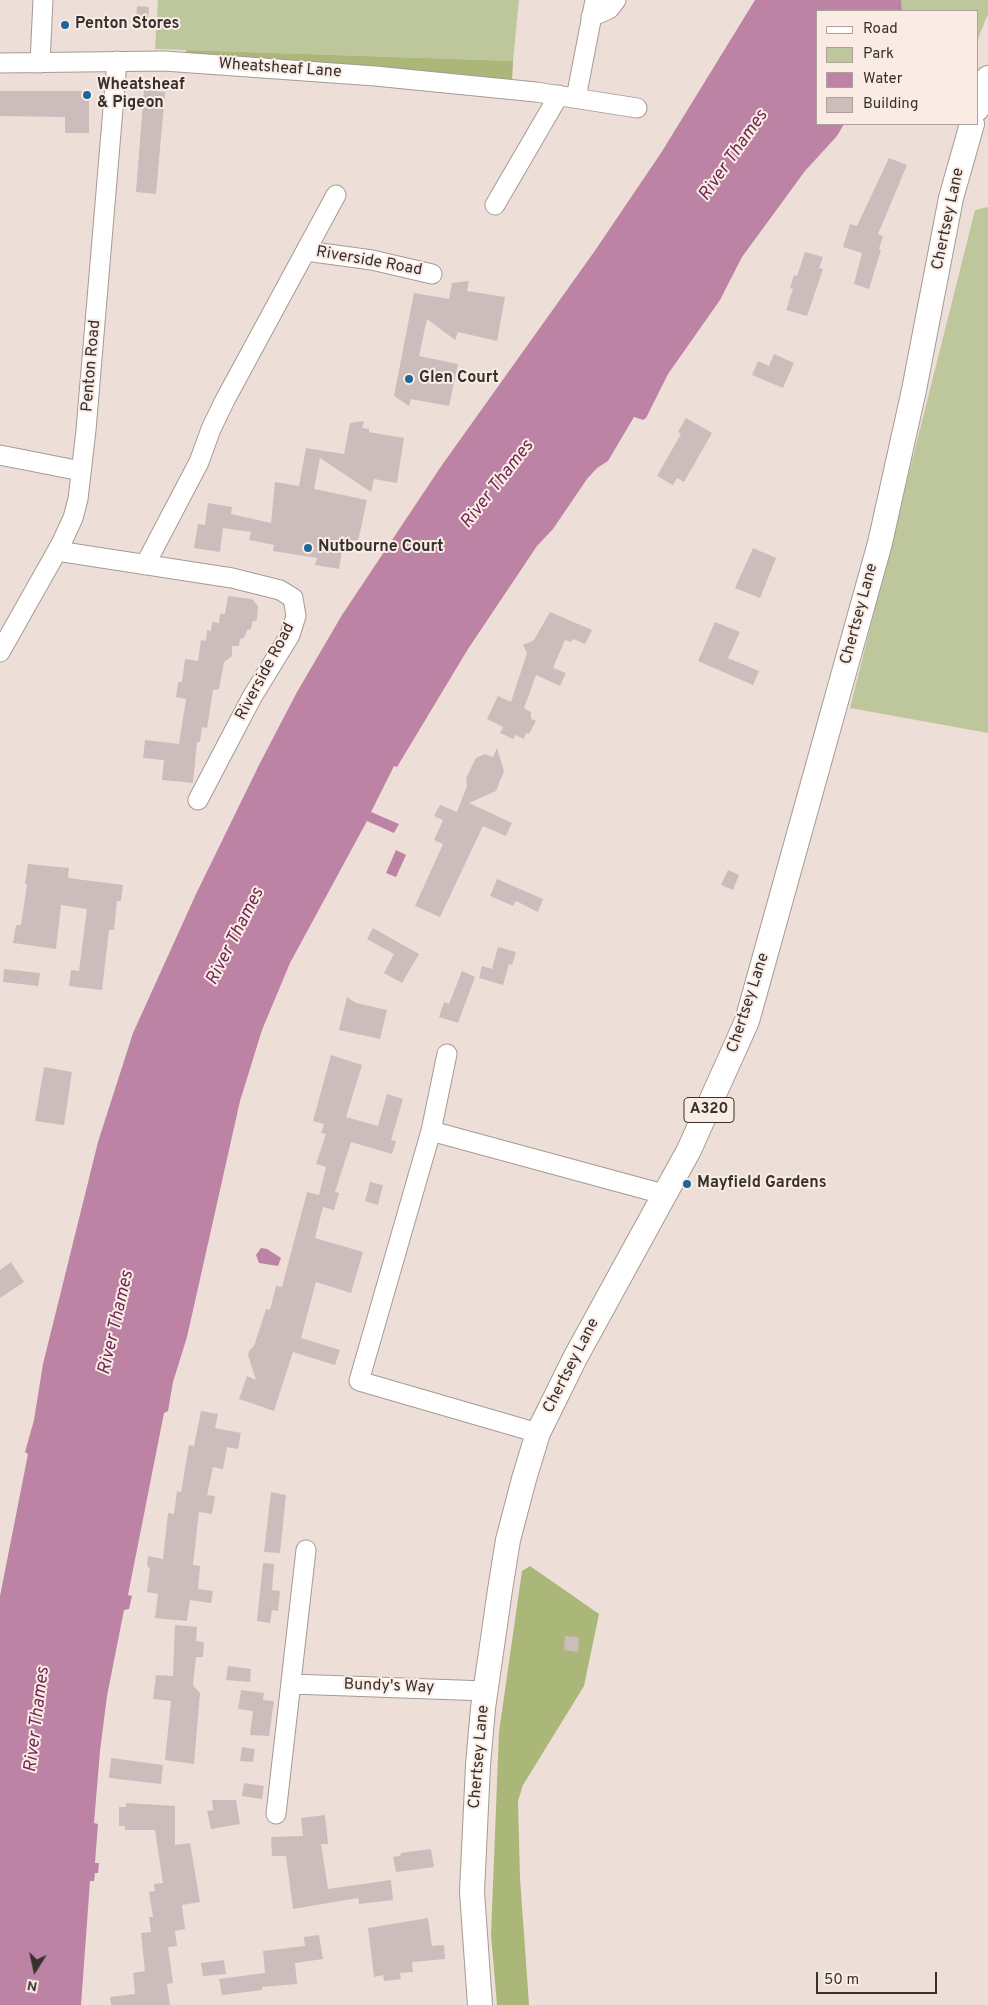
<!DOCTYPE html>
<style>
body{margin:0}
#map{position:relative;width:988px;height:2005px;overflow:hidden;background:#eddfd7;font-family:Overpass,sans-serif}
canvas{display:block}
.legend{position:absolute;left:816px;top:10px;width:162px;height:115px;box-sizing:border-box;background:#faece4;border:1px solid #aca19b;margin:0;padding:6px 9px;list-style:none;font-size:15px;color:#36302e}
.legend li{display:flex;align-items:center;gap:10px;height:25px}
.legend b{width:25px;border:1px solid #aca19b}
.north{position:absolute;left:10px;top:1945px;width:50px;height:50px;-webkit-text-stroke:4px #faece4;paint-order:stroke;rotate:190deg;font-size:14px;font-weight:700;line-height:20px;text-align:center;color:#36302e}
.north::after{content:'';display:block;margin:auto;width:18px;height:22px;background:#36302e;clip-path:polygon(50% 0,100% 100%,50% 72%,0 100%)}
.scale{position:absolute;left:816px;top:1972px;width:121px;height:22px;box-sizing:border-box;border:2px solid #36302e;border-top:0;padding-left:6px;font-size:15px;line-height:18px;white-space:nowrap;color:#36302e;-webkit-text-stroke:4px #faece4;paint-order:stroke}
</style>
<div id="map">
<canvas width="988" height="2005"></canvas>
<ul class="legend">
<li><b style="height:6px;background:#fff"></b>Road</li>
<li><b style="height:14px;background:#bec79c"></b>Park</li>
<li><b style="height:14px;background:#bd83a4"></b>Water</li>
<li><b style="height:14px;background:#cdbcbc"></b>Building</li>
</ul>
<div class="north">N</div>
<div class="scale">50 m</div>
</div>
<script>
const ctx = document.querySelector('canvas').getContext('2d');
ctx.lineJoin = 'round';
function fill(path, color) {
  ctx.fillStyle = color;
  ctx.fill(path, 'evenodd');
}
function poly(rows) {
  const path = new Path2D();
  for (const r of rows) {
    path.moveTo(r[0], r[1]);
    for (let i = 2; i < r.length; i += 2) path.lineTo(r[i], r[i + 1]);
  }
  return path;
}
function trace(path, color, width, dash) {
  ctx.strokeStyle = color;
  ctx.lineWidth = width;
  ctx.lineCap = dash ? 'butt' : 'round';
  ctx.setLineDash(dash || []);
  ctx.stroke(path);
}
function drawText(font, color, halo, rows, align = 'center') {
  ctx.font = font + ' Overpass,sans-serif';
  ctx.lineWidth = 4;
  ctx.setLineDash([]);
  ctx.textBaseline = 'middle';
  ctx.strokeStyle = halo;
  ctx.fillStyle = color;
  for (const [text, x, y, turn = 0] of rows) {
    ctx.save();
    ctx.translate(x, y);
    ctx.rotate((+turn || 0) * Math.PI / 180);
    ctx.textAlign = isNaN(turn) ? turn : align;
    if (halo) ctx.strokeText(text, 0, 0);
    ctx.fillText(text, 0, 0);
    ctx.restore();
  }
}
fill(poly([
 [158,0,519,0,513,61,155,49],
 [901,0,988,0,988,14,977,41,977,11,902,11],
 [988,207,988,733,850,708,975,210]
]), '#bec79c');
fill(poly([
 [186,50,513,61,512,82,187,56],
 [530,1566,599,1614,584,1686,523,1785,518,1801,520,1878,529,2005,497,2005,491,1935,499,1732,522,1571]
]), '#abb679');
fill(poly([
 [755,0,901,0,902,11,817,11,817,124,844,124,837,136,805,171,742,257,720,300,668,374,646,418,643,420,634,417,608,461,597,468,587,479,553,529,537,546,468,649,397,767,394,766,371,812,399,824,394,833,367,821,290,963,262,1030,240,1101,187,1337,173,1382,168,1411,164,1413,128,1595,132,1596,129,1609,124,1610,107,1696,100,1751,94,1823,98,1824,95,1863,99,1863,98,1873,95,1873,94,1881,90,1881,81,2005,0,2005,0,1596,28,1454,25,1452,34,1420,43,1364,98,1142,133,1033,196,894,260,763,297,692,342,615,442,465,594,252,661,153],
 [396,850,406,855,396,877,386,873],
 [261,1248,267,1249,281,1258,278,1266,259,1263,256,1255]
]), '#bd83a4');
fill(poly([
 [137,6,149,7,148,20,136,20],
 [144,90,165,92,156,194,136,192],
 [0,91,89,91,89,133,65,133,65,117,0,116],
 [889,158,907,165,878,234,883,236,879,249,881,250,869,289,854,284,862,253,843,247,850,224,857,226],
 [805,252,823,257,819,268,823,269,807,316,786,310,793,289,790,288,794,275,797,276],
 [469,281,467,291,505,297,497,341,458,332,455,340,427,319,419,356,458,364,449,406,411,399,409,406,394,396,414,293,449,299,452,283],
 [774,354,794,363,783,388,752,375,758,361,769,366],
 [686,418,712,433,684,482,677,478,673,485,657,476,681,434,678,432],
 [364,421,362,428,369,429,369,432,404,438,397,483,374,479,371,492,320,458,314,489,367,500,358,541,344,539,339,569,315,565,317,558,273,551,274,545,249,540,251,532,223,528,220,552,194,548,198,524,205,525,208,503,232,507,231,514,271,523,275,482,299,486,306,448,344,454,350,423],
 [753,548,776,558,760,598,735,588],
 [228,596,252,599,258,606,257,620,252,622,251,629,247,630,244,638,240,639,239,646,232,646,232,656,224,662,219,689,213,690,207,728,202,727,200,742,197,742,193,783,162,780,164,760,143,758,145,740,179,744,186,699,176,697,178,682,182,682,185,659,198,661,201,640,206,641,207,630,211,631,212,622,219,623,220,614,225,614],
 [550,612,592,630,585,644,573,639,571,642,565,640,553,668,566,673,560,686,536,675,524,708,531,712,531,719,536,721,529,734,526,733,524,739,515,735,513,739,500,733,503,727,487,719,498,696,511,702,527,653,523,645,534,640],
 [715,622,740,632,728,658,759,671,753,685,698,661],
 [497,748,504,771,496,791,469,803,512,823,506,836,483,826,440,917,415,906,443,844,434,840,443,820,434,816,440,805,457,812,467,786,466,778,476,758,485,754,493,757],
 [28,864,69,868,68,878,123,885,121,901,117,901,114,930,109,930,102,990,69,986,71,970,79,971,87,909,61,905,56,949,13,943,16,925,21,925,27,884,25,884],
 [728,870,739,875,733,890,721,885],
 [497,879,543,899,538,912,516,901,513,906,490,896],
 [373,928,419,954,402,983,384,973,394,954,367,939],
 [498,947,516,952,512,965,509,964,503,985,479,978,482,966,492,969],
 [4,969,40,973,38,986,3,982],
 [462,971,475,977,458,1023,439,1017,444,1002,449,1004],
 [347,997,356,1003,387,1010,380,1039,339,1030],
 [331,1055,362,1065,346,1117,378,1126,387,1094,403,1099,391,1140,396,1141,392,1154,351,1142,335,1192,339,1193,334,1210,323,1207,315,1238,363,1252,351,1293,316,1282,301,1338,340,1350,335,1365,293,1352,274,1411,239,1399,247,1376,256,1380,248,1355,249,1351,254,1346,266,1309,270,1310,276,1286,282,1287,307,1192,319,1195,326,1167,316,1164,326,1134,321,1133,324,1124,313,1121],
 [44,1067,72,1072,64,1125,35,1121],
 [370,1182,383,1185,378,1205,365,1201],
 [11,1262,24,1282,0,1298,0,1270],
 [201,1411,218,1414,215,1428,241,1433,238,1449,227,1447,223,1469,213,1467,207,1495,215,1496,212,1514,199,1512,193,1565,200,1566,198,1589,213,1591,211,1603,190,1600,187,1621,155,1618,158,1594,147,1592,150,1569,147,1565,148,1556,163,1559,168,1513,174,1514,177,1491,181,1492,189,1445,194,1446],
 [271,1492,286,1495,280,1553,264,1552],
 [263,1563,274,1564,272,1590,280,1591,278,1611,272,1610,270,1623,257,1621],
 [175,1625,197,1627,196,1641,204,1642,203,1657,196,1657,193,1685,200,1693,194,1764,165,1760,171,1701,153,1699,156,1675,173,1676],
 [565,1636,579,1637,578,1652,564,1650],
 [228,1666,251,1669,250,1682,226,1680],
 [241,1690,264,1693,263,1700,274,1701,269,1736,250,1735,253,1711,238,1709],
 [242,1747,255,1749,253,1762,240,1761],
 [111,1758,163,1765,161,1784,109,1778],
 [244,1783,264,1786,262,1799,242,1796],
 [212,1800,236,1800,240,1824,211,1829,207,1811,213,1810],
 [126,1803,175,1806,175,1845,190,1843,200,1902,182,1905,185,1929,175,1931,177,1946,168,1947,173,1983,167,1984,170,2005,111,2005,110,1997,135,1994,133,1973,145,1971,141,1933,151,1932,149,1917,153,1917,149,1892,155,1891,154,1884,163,1883,155,1830,125,1830,125,1826,119,1826,119,1807,126,1807],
 [325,1815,328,1844,321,1844,328,1889,391,1880,393,1900,359,1904,358,1898,293,1909,286,1856,272,1856,271,1837,303,1836,301,1818],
 [431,1849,434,1867,396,1872,393,1857,400,1856,401,1853],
 [428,1918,432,1946,444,1945,445,1959,412,1962,413,1972,400,1973,401,1979,384,1981,383,1975,374,1977,368,1928],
 [319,1935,323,1959,295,1963,297,1984,262,1987,262,1990,222,1995,219,1979,265,1973,263,1951,305,1946,304,1937],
 [224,1960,226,1974,203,1976,201,1963]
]), '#cdbcbc');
const minor = poly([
 [591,17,609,9,616,0],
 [0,63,164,61,375,76,536,92,637,108],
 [40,63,43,0],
 [576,98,595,0],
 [495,205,559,95],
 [306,251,372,260,432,274],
 [0,455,81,471],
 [57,551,232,578,280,590,293,598,296,616,290,635,252,697,198,800],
 [145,565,199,462,211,429,225,400,336,195],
 [0,652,61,544,73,518,78,499,86,430,117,61],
 [431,1131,447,1054],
 [538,1433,359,1381,431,1131,663,1194],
 [292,1684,486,1691],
 [276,1814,306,1550]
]);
const major = poly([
 [977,109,988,78],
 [480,2005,472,1892,478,1765,483,1708,500,1590,508,1540,524,1479,538,1433,575,1358,689,1150,747,1021,880,543,914,390,951,198,972,124]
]);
trace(minor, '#a79a93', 21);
trace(major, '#a79a93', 26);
trace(minor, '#fff', 19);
trace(major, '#fff', 24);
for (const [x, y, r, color] of [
 [65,25,5,"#206599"],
 [87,95,5,"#206599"],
 [409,379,5,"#206599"],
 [308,548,5,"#206599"],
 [687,1184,5,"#206599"]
]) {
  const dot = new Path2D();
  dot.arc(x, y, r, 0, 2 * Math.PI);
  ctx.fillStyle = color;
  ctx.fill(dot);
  trace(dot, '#faece4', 2);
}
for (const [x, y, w] of [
 [709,1110,50]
]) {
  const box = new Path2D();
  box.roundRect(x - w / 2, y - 12.5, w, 25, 4);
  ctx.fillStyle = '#faece4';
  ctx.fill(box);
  trace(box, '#36302e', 1);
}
drawText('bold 15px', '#36302e', null, [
 ["A320",709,1110]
]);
drawText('bold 16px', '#36302e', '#faece4', [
 ["Penton Stores",75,25],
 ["Wheatsheaf",97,86],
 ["& Pigeon",97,104],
 ["Glen Court",419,379],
 ["Nutbourne Court",318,548],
 ["Mayfield Gardens",697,1184]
], 'left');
drawText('16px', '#36302e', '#faece4', [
 ["Wheatsheaf Lane",280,69,4],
 ["Chertsey Lane",949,219,-78],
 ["Riverside Road",369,262,10],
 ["Penton Road",92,366,-85],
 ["Chertsey Lane",860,614,-75],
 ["Riverside Road",266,672,-62],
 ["Chertsey Lane",749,1003,-72],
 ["Chertsey Lane",572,1366,-63],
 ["Bundy's Way",389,1687,2],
 ["Chertsey Lane",480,1757,-85]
]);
drawText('italic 18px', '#6f2955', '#faece4', [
 ["River Thames",734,156,-55],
 ["River Thames",498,485,-52],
 ["River Thames",236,937,-63],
 ["River Thames",117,1323,-77],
 ["River Thames",38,1720,-83]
]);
</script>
